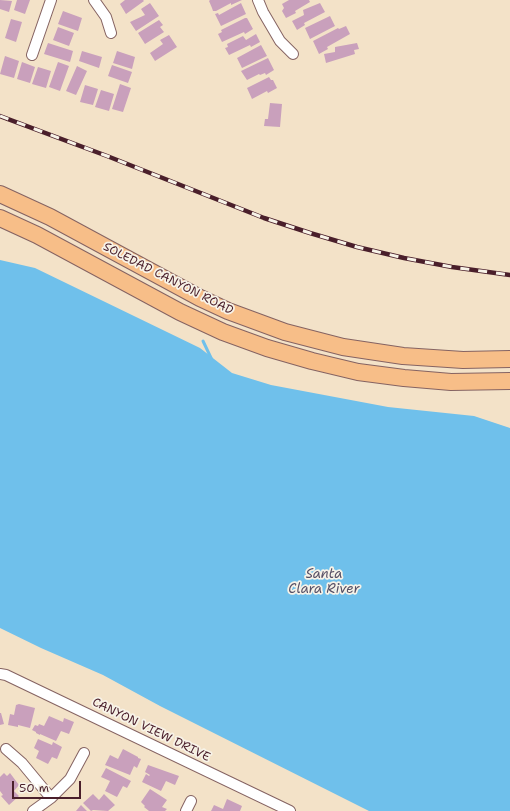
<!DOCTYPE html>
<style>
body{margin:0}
#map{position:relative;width:510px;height:811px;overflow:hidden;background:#f3e2c8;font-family:"Shantell Sans",sans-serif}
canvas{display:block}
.scale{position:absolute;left:12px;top:781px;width:69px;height:18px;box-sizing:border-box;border:2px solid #4a1f2b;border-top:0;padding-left:5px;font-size:12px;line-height:14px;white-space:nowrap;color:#4a1f2b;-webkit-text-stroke:3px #f7f3e8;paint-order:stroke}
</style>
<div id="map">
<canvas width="510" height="811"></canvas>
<div class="scale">50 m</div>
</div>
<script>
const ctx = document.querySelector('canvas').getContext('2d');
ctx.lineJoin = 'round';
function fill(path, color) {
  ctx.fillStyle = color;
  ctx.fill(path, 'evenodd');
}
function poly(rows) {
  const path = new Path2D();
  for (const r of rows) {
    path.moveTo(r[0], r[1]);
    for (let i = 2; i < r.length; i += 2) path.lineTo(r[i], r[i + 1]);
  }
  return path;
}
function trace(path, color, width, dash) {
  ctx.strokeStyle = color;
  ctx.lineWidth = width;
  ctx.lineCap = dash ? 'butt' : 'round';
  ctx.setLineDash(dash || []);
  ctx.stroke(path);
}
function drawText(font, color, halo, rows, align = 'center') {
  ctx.font = font + ' "Shantell Sans",sans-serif';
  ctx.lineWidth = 3.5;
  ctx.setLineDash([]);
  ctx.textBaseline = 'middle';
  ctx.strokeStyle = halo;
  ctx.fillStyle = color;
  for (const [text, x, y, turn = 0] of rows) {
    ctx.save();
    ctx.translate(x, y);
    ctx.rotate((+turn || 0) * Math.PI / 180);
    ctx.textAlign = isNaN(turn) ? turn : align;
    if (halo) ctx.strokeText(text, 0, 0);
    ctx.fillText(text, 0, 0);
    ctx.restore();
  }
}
fill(poly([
 [0,260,35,268,200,348,232,373,271,385,388,407,474,416,510,428,510,811,369,811,160,706,103,675,41,648,0,628]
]), '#6fc0eb');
trace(poly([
 [203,341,212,360]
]), '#6fc0eb', 3);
fill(poly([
 [0,0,12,1,9,12,0,9],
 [17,0,30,0,25,14,14,10],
 [125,0,143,0,144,1,126,14,120,4],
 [210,0,242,0,231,5,231,3,216,11,213,11,212,8,209,1],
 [289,0,309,0,310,2,295,11,296,13,286,18,282,11,284,8,282,4],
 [150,3,159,16,136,31,130,22,145,15,141,9],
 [241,3,246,14,221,26,215,14,218,13,219,15],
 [320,3,325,12,304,23,305,25,297,30,292,21,304,15,303,10],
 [63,11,82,18,78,31,58,24],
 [330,16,335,26,310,39,305,28],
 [245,18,247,18,253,29,245,34,244,32,222,42,218,34,222,32,221,30],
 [11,19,22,22,16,42,5,38],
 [159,20,163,25,160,27,164,32,145,44,138,33],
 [346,26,350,34,327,47,328,49,319,54,313,41,338,28,339,29],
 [58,27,74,33,69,46,53,40],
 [256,34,260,42,251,47,250,45,229,55,225,48,228,47,227,44,243,36,246,40],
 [169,35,177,47,155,61,150,53,163,44,160,40],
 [48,43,73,51,70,62,44,54],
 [357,43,359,49,354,50,355,54,326,63,324,54,335,52,335,47],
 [261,45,267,56,242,68,237,58],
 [82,51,102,57,99,68,79,61],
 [117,51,135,57,132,69,113,63],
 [5,56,19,61,14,78,0,74],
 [268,58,274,70,266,75,265,73,260,75,259,74,247,80,241,71],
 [22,62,35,67,30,83,17,79],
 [58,62,69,66,60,91,49,87],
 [112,65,132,72,128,83,108,76],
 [77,66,87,71,76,95,66,91],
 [38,67,51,71,46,88,32,84],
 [269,77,271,80,273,80,277,88,268,93,267,91,252,99,247,88],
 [120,84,131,88,123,112,112,109],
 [85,85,98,89,93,105,80,102],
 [101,90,114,94,109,111,95,107],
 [270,103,282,104,280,127,264,126,265,119,268,119],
 [19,704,35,708,30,728,18,725,18,727,8,725,10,714,14,715,16,705],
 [0,713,1,713,4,724,0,725],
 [49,716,63,722,64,718,74,722,69,734,61,731,56,741,40,734,40,735,36,733,36,732,32,730,35,725,38,726,39,724,44,726],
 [38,739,52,745,53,742,62,747,57,759,52,757,48,764,36,758,39,751,34,748],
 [123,749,138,757,138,758,141,759,137,768,134,766,130,775,105,765,110,755,118,759],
 [148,765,179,776,175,785,166,781,161,791,142,782,146,774,149,776,150,775,145,772],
 [106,768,131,781,127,788,123,786,117,797,105,791,110,781,101,777],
 [4,773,7,776,10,773,19,785,14,791,19,796,9,805,1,796,3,795,0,791,0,777],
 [150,789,167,800,162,807,167,809,165,811,149,811,144,807,145,806,141,802],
 [93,794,99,800,104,794,115,805,108,811,93,810,91,811,83,803],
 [227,799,242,806,240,811,211,811,214,805,223,809],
 [81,805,87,811,76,811]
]), '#c9a0bc');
const minor = poly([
 [94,0,106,17,111,33],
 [258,0,263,12,280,41,293,54],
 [32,55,51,0],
 [0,674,6,675,290,811],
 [6,749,22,763,51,798],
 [33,811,51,798,70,779,84,753],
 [186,811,191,801]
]);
const primary = poly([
 [0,194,50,217,200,298,228,311,285,332,343,347,403,356,463,360,510,359],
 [0,218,37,235,180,312,223,332,267,348,312,361,358,372,404,378,451,382,510,381]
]);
trace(minor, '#856362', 12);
trace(primary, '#856362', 18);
trace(minor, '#fff', 10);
trace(primary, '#f7be88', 16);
const rail = poly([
 [0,116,107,156,264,218,310,233,357,247,404,258,452,267,510,275]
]);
trace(rail, '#4a1f2b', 4.5);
trace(rail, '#f7f3e8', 3, [9]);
drawText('12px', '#4a1f2b', '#f7f3e8', [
 ["SOLEDAD CANYON ROAD",168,279,27],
 ["CANYON VIEW DRIVE",151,730,26]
]);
drawText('italic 13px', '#554f65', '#f7f3e8', [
 ["Santa",324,575],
 ["Clara River",324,590]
]);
</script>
